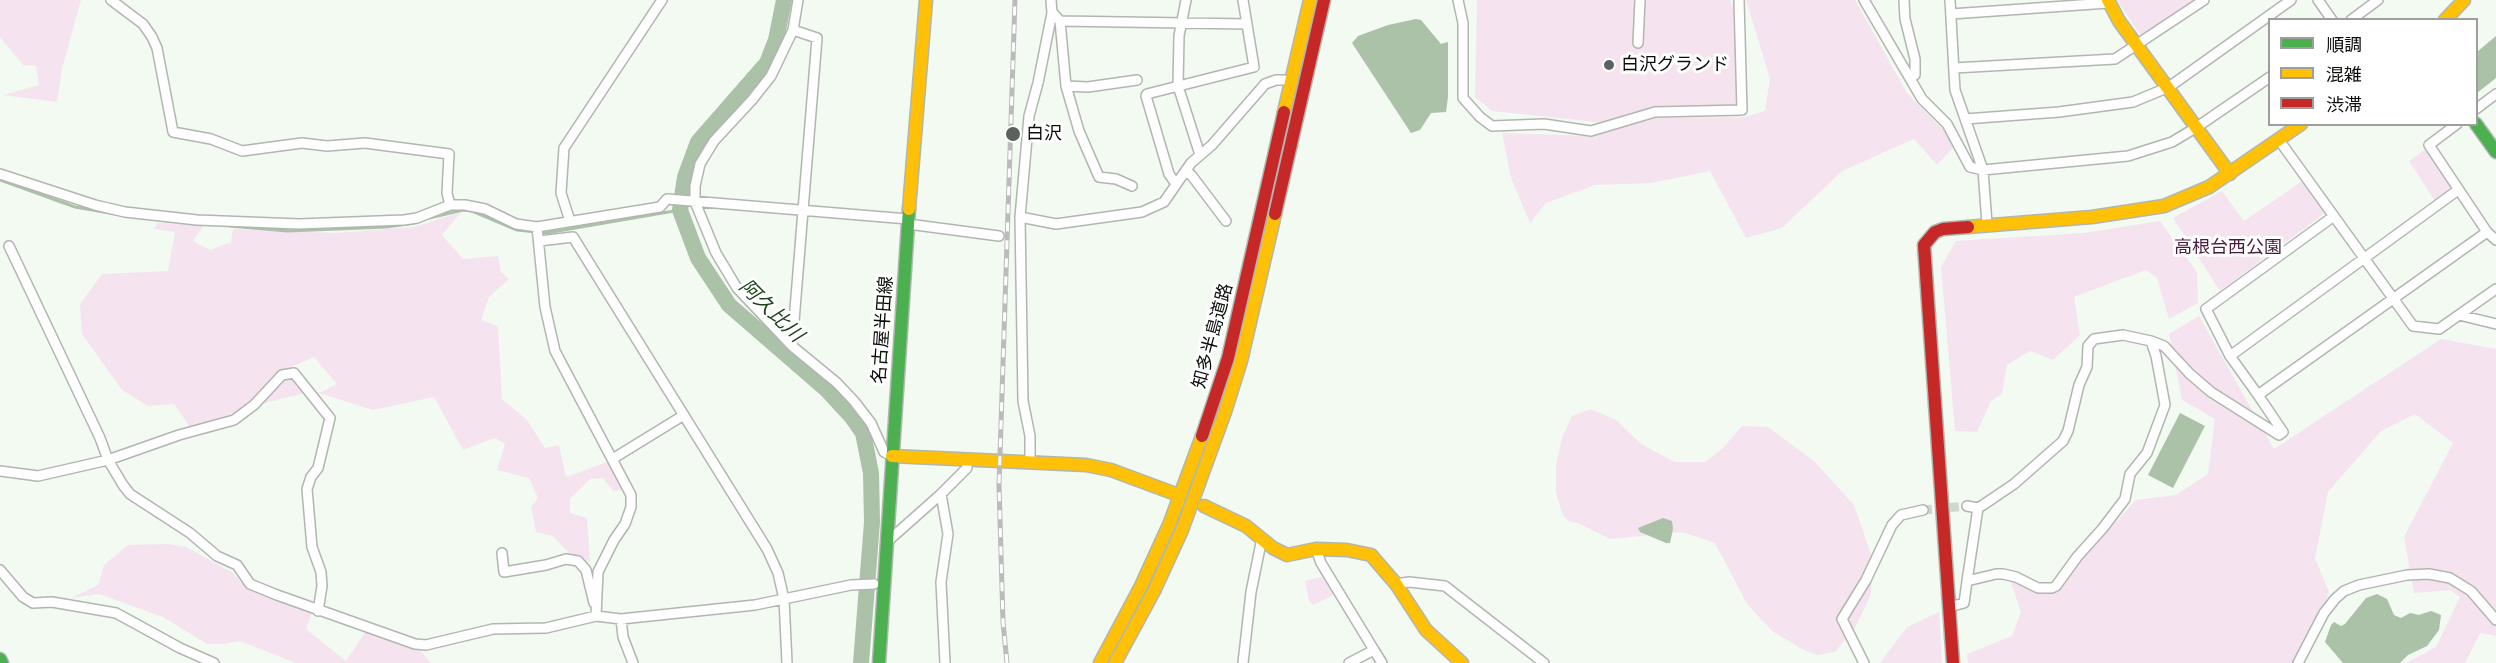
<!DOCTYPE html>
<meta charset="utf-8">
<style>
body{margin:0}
#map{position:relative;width:2496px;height:663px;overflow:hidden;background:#f2faf2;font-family:Figtree,"Noto Sans JP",sans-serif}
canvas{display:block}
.legend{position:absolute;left:2268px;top:18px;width:210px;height:108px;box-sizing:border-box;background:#fff;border:2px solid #9d9f9d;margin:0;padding:8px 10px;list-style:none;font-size:18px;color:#0a0e09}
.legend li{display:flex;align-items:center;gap:12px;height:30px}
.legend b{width:30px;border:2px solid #9d9f9d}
</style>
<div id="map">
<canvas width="2496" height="663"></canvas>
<ul class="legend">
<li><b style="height:8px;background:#4caf50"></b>順調</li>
<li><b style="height:8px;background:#ffc107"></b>混雑</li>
<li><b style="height:8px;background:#c62828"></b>渋滞</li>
</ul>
</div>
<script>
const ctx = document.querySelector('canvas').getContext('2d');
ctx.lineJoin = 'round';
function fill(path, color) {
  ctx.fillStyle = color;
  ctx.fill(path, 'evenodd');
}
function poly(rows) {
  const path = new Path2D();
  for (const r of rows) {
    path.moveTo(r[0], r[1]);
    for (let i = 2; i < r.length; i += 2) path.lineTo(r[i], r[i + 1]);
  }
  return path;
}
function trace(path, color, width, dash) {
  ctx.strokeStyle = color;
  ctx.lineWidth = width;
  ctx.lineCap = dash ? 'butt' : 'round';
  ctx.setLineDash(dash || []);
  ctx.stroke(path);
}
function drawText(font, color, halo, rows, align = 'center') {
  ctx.font = font + ' Figtree,"Noto Sans JP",sans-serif';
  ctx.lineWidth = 6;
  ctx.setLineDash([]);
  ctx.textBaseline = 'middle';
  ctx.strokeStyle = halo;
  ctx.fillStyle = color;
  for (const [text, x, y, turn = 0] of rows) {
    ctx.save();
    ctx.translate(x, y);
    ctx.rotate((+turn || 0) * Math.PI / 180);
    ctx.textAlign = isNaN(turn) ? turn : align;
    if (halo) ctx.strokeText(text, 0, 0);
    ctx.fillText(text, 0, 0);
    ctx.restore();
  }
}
fill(poly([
 [0,0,81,0,62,69,57,102,3,95,39,85,36,66,23,65,0,37],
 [1477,0,1730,0,1742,34,1743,112,1634,112,1605,123,1492,111,1475,97],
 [1746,0,1855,0,1907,93,1947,134,1953,148,1937,165,1914,139,1842,171,1782,228,1746,238,1710,171,1651,183,1595,185,1546,203,1530,223,1511,178,1502,133,1591,136,1655,118,1744,117,1765,111,1770,79],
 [2117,0,2206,0,2145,42],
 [2426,149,2458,193,2439,207,2409,161],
 [2304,180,2325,213,2220,291,2173,218,2222,191,2244,221],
 [461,212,442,235,463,259,498,256,501,272,509,279,489,297,481,320,498,326,502,399,527,420,545,448,559,445,566,477,610,461,626,490,613,491,603,478,590,479,570,499,570,513,587,518,590,562,569,553,553,536,536,532,531,507,538,498,529,478,497,470,505,444,495,438,463,450,434,397,373,410,319,393,337,384,314,357,289,368,305,393,245,408,222,419,190,427,174,404,148,406,122,390,82,334,80,304,102,274,168,271,175,232,154,229,157,223,204,225,193,241,210,250,231,242,233,229,335,233,414,227],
 [2160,221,2197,272,2198,303,2169,319,2157,278,2146,270,2074,297,2080,335,2053,360,2030,351,2007,365,2002,394,1991,401,1977,432,1955,431,1941,267,1956,241,2084,233],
 [2199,316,2274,449,2441,339,2496,349,2496,636,2480,633,2465,663,2406,663,2436,647,2460,597,2450,590,2414,593,2404,537,2453,443,2415,414,2381,431,2328,492,2315,558,2329,592,2323,612,2292,663,1968,663,1967,654,2012,636,2021,612,2010,580,2038,592,2053,592,2136,500,2176,495,2208,474,2215,419,2182,400,2169,334],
 [1591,409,1616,420,1641,444,1675,462,1705,462,1722,449,1742,426,1768,427,1814,461,1854,505,1872,557,1871,594,1855,628,1835,652,1817,655,1802,649,1772,631,1747,604,1715,543,1682,532,1610,539,1580,524,1569,521,1563,515,1556,493,1556,464,1563,435,1572,416],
 [168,544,186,547,233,573,245,587,312,613,306,629,346,661,366,631,421,651,431,663,296,663,240,641,223,644,207,644,163,617,99,594,71,598,98,585,104,565,128,545],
 [1326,576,1338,593,1313,605,1309,601,1305,581],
 [1939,612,1942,663,1880,663,1907,627]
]), '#f5e4ef');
fill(poly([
 [1416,19,1421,20,1441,44,1448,42,1448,97,1446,112,1431,113,1420,130,1411,133,1352,43,1358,36,1388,25],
 [2496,36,2496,78,2477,93,2477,52],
 [2180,413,2205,426,2173,488,2148,475],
 [1663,518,1672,521,1673,529,1670,543,1666,543,1640,532,1638,528],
 [2377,594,2387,599,2394,615,2401,618,2410,613,2419,615,2431,611,2441,615,2439,630,2427,646,2408,655,2400,663,2343,663,2325,642,2331,625,2334,622,2341,626,2345,624,2366,598]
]), '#abc1a8');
trace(poly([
 [0,180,75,207,133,217],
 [429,218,463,210,472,211,517,230,546,233,680,210],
 [230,226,288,231,387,227,414,223]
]), '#abc1a8', 3);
trace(poly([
 [784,0,776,40,767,63,698,142,685,177,680,210,698,258,729,305,827,390,851,416,863,433,871,473,872,522,861,663]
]), '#abc1a8', 16);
trace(poly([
 [1923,510,1967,506]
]), '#cfd7cf', 9, [9, 4.5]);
const street = poly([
 [111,0,143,24,152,37,157,48,173,132,211,139,242,151,302,143,327,146,365,143,449,154,447,193,450,205],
 [798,0,793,30,771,76,752,100,714,141,700,164,695,186,695,202,716,253,737,288,792,346,837,383,854,401,871,423,884,452,892,456],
 [1186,0,1179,36,1178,86,1200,155],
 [1458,0,1463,23,1463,98,1480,117,1492,126,1544,124,1591,131,1655,112,1742,110,1739,0],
 [1864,0,1922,99,1947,124,1970,167,1983,170,2128,156,2172,142,2197,127,2270,77],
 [1904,0,1905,19,1915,59,1915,75,1910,78],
 [1950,0,1955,90,1983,170,1987,224],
 [2318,0,2332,20],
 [1052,12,1060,21,1066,86,1079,131,1099,177,1116,179,1132,186],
 [1951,14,2108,3],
 [2351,20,2378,0],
 [1060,21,1247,24],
 [1638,43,1640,0],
 [1954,68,2115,59,2204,0],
 [1066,86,1088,87,1137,80],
 [2476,109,2496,94],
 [1965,119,2059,112,2133,102,2169,87,2291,0],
 [2457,124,2429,145,2487,232,2496,240],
 [2279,140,2413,326,2439,329,2496,289],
 [1186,170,1192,176,1226,221],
 [0,174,95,205,125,212,197,220,299,224,404,220,417,218,450,205,465,205,485,209,516,224,537,227,660,207,667,199,908,219],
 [1176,184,1169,174,1146,96,1147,94,1254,67,1243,0],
 [2334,216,2206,309,2230,356,2258,395,2487,232],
 [1020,217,1056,224,1142,212,1164,202,1191,163,1212,145,1265,84,1276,80,1284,80],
 [570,221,561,193,564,148,662,0],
 [908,224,999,236],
 [537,227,545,307,555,351,631,495,631,507,625,524,614,540,598,572,596,616],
 [539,241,573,237,767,549,778,573,784,599,787,663],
 [9,246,100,438,108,460,123,485,130,494,190,533,217,556,237,565,250,584,277,595,415,644,426,645,493,629,546,628,596,616,621,619,755,605,851,585,874,584],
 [2459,315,2496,324],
 [792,346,817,38,793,30],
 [2230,356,2458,190],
 [614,458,684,415],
 [1030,461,1030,436,1023,401,1020,217,1029,116,1038,83,1052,13,1051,0],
 [0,471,38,476,108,460,179,435,234,420,254,405,282,375,294,373,330,418,318,468,311,477,307,489,312,547,321,572,322,586,318,611],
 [941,494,948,534,941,582,945,663],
 [1967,506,1978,508,1983,505,2014,484,2063,441,2068,431,2079,385,2087,367,2088,346,2094,339,2123,335,2151,341],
 [888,541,941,494,967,468,967,459],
 [1316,549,1321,563,1374,650,1349,663],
 [502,553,504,572,546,565,566,559,578,561,586,570,594,603],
 [0,570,23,597,33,603,52,602,116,613,180,648,214,663],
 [1967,581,1978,508],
 [1396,584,1409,582,1445,586,1544,663],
 [1949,607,1964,603,1967,581,1996,574,2003,574,2016,577,2038,588,2052,588,2056,586,2077,557,2103,528,2125,499,2130,474,2147,453,2165,405,2156,356,2151,341,2164,346,2190,374,2211,392,2279,435,2283,432,2258,395],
 [621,619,623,637,633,663],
 [1374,650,1382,663],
 [1243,663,1251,592,1262,538],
 [1864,663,1842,619,1866,580,1892,525,1901,515,1923,510],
 [2298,663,2324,613,2335,599,2344,591,2359,585,2407,575,2429,574,2450,578,2471,591,2496,620]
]);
const fast = poly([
 [2476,124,2496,152],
 [0,659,2,663],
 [879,663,909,209]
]);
const slow = poly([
 [2108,0,2119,21,2230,174],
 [2445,20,2464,0],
 [1284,112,1310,0],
 [909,209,926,0],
 [1968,227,2092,217,2164,206,2209,187,2301,124],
 [892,456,1086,465,1111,470,1173,493],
 [1204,506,1246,526,1273,548,1287,555,1316,549,1347,550,1371,555,1396,584,1426,630,1462,663],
 [1100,663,1141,586,1169,525,1202,436],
 [1115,663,1154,591,1182,530,1225,412,1241,361,1275,214]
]);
const jam = poly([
 [1275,214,1324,0],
 [1202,436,1228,358,1284,112],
 [1953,663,1924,245,1935,232,1943,229,1968,227]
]);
trace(street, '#b1b6b1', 12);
trace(fast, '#b1b6b1', 15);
trace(slow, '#b1b6b1', 15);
trace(jam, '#b1b6b1', 15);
trace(street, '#fdfefd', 9);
trace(fast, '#4caf50', 12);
trace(slow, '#ffc107', 12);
trace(jam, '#c62828', 12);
const rail = poly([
 [1007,663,1003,622,999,485,1015,0]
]);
trace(rail, '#babbba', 5);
trace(rail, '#fff', 3, [9]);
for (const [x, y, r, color] of [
 [1609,65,6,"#5b615b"],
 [1013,134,8,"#5b615b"]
]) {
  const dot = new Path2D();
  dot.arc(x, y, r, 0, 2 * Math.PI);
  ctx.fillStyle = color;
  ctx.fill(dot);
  trace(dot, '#fff', 2);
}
drawText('18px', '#0a0e09', '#fff', [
 ["白沢グランド",1621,65],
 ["白沢",1026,134]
], 'left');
drawText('18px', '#491c3f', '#fff', [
 ["高根台西公園",2228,248]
]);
drawText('18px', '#0a0e09', '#fff', [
 ["名古屋半田線",883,330,-86],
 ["知多半島道路",1213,336,-75]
]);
drawText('italic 20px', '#1a4317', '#fff', [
 ["阿久比川",771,311,44]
]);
</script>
